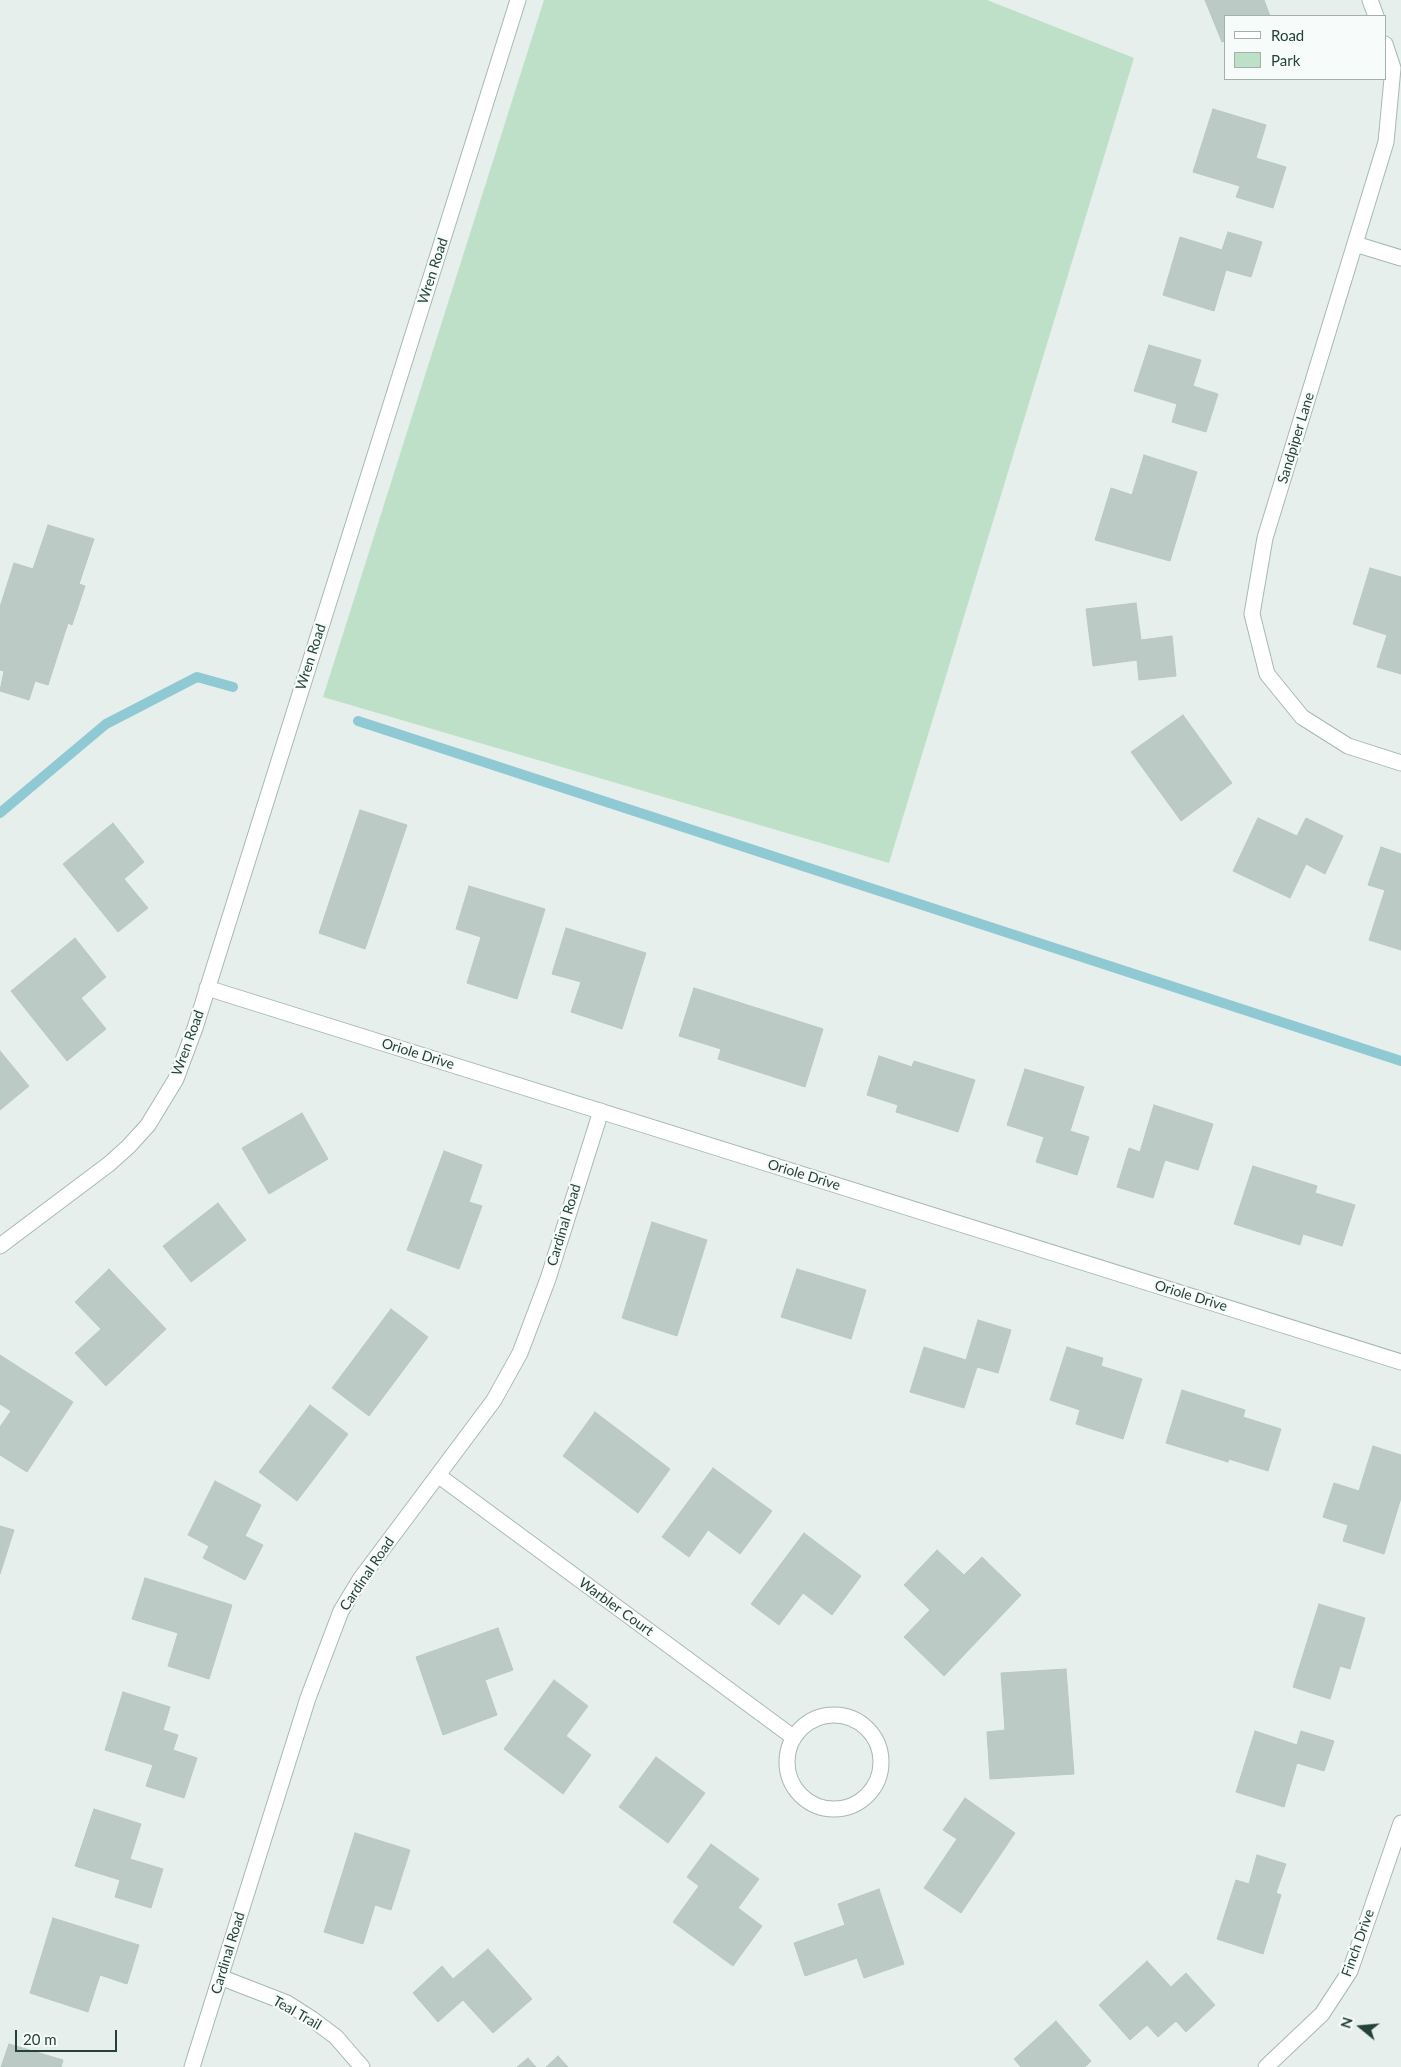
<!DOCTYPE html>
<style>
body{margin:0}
#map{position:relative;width:1401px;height:2067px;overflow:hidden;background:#e6efeb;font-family:Lato,sans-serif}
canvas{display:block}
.legend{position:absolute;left:1224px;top:15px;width:162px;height:65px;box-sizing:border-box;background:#f7fbf9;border:1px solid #a3b1ad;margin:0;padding:6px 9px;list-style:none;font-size:15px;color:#24423a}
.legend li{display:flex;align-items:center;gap:10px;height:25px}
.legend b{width:25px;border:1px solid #a3b1ad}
.north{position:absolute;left:1336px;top:2002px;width:50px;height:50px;-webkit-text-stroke:4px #f7fbf9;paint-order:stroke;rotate:287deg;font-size:14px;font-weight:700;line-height:20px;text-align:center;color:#24423a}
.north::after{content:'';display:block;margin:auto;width:18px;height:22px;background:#24423a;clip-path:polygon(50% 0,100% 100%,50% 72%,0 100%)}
.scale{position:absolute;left:15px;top:2030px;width:102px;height:22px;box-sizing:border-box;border:2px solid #24423a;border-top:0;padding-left:6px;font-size:15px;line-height:18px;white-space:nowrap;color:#24423a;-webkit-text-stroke:4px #f7fbf9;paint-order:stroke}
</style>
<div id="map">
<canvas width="1401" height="2067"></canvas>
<ul class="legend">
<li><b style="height:6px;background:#fff"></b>Road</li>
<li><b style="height:14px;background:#bfe0c8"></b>Park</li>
</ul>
<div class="north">N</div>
<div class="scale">20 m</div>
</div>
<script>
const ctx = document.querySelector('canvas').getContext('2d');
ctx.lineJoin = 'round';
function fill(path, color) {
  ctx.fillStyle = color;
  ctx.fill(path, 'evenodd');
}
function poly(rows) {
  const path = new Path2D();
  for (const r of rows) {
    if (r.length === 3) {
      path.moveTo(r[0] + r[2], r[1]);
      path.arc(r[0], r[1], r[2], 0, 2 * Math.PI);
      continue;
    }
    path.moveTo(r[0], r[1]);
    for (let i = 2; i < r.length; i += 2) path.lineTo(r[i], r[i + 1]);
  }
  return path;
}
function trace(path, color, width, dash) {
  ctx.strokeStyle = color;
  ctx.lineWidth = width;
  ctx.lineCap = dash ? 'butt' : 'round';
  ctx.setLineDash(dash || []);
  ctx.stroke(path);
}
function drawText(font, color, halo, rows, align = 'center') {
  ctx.font = font + ' Lato,sans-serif';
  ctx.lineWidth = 4.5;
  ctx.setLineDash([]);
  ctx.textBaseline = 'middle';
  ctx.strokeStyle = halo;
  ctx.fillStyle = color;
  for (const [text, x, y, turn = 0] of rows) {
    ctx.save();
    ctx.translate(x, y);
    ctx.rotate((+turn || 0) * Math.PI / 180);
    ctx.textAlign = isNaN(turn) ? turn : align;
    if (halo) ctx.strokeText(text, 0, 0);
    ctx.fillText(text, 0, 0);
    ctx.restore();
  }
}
fill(poly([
 [544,0,987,0,1134,58,889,863,323,697]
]), '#bfe0c8');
trace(poly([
 [358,721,1401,1061],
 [0,813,106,724,197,677,233,687]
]), '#8ec9d4', 10);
const building = poly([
 [1205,0,1264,0,1270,16,1225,16,1225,41,1222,42,1205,0],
 [1213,109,1266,125,1256,158,1286,167,1273,208,1236,197,1240,186,1193,172,1213,109],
 [1228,232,1262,242,1251,277,1226,270,1214,311,1163,295,1180,237,1222,250,1228,232],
 [1149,345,1201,360,1193,386,1218,394,1206,432,1172,422,1177,404,1134,391,1149,345],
 [1144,455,1197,472,1170,561,1095,540,1111,488,1132,495,1144,455],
 [48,525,94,539,79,584,85,586,72,625,68,623,48,685,35,681,29,700,0,691,4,671,0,670,0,607,14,563,33,569,48,525],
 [1370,568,1401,577,1401,674,1377,667,1387,635,1353,624,1370,568],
 [1136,603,1141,640,1172,636,1176,676,1139,680,1137,660,1093,666,1086,609,1136,603],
 [1183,715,1232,783,1181,821,1131,752,1183,715],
 [360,810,407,825,365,949,319,933,360,810],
 [1258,818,1297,836,1306,818,1343,836,1325,874,1306,864,1290,898,1233,871,1258,818],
 [113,823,144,862,124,879,148,908,118,932,63,864,113,823],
 [1381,847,1401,854,1401,950,1369,940,1385,890,1368,885,1381,847],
 [469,886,545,909,517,999,467,983,481,937,456,929,469,886],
 [566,928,646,953,622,1029,571,1012,581,982,552,974,566,928],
 [75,938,106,977,81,998,106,1029,67,1061,11,991,75,938],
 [694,988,823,1029,805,1087,718,1059,721,1049,679,1036,694,988],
 [0,1051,29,1086,0,1110,0,1051],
 [879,1056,912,1067,914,1061,975,1080,958,1132,896,1112,898,1105,867,1095,879,1056],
 [1025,1069,1084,1087,1070,1131,1089,1137,1077,1175,1036,1162,1044,1137,1007,1125,1025,1069],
 [1154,1105,1213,1124,1198,1170,1165,1160,1153,1198,1117,1187,1129,1148,1140,1152,1154,1105],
 [302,1113,328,1159,269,1194,242,1148,302,1113],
 [444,1151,482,1165,469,1202,482,1206,459,1269,407,1250,444,1151],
 [1253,1166,1317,1186,1315,1193,1355,1205,1342,1246,1303,1234,1300,1245,1234,1224,1253,1166],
 [218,1203,246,1240,191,1282,163,1246,218,1203],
 [652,1222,707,1240,677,1336,622,1318,652,1222],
 [109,1269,166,1329,106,1386,75,1353,101,1329,75,1302,109,1269],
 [797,1269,866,1290,851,1339,781,1317,797,1269],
 [391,1309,428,1337,369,1416,332,1388,391,1309],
 [978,1320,1011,1330,998,1373,977,1367,964,1408,910,1392,924,1347,966,1360,978,1320],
 [1067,1347,1103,1358,1101,1366,1142,1379,1123,1439,1076,1424,1080,1410,1050,1400,1067,1347],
 [0,1355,73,1402,27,1472,0,1455,0,1427,11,1411,0,1404,0,1355],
 [1182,1390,1245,1410,1243,1417,1281,1429,1268,1471,1229,1459,1228,1462,1166,1443,1182,1390],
 [310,1405,348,1434,297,1501,259,1472,310,1405],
 [595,1412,670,1469,638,1513,563,1456,595,1412],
 [1373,1446,1401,1455,1401,1498,1384,1554,1343,1541,1348,1525,1323,1517,1334,1483,1359,1491,1373,1446],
 [713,1468,772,1511,740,1554,708,1530,689,1557,662,1537,713,1468],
 [215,1481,261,1505,245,1536,263,1545,245,1580,203,1558,209,1546,188,1535,215,1481],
 [0,1526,14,1530,0,1574,0,1526],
 [804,1533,861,1576,832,1615,803,1593,779,1625,751,1604,804,1533],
 [937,1550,964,1575,982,1557,1021,1595,944,1676,904,1637,930,1610,904,1585,937,1550],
 [145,1578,232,1605,209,1679,168,1666,178,1633,132,1619,145,1578],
 [1319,1604,1365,1618,1350,1669,1340,1666,1330,1699,1293,1687,1319,1604],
 [498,1628,513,1670,485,1680,497,1715,443,1735,416,1657,498,1628],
 [1066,1669,1074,1774,990,1779,987,1732,1005,1730,1001,1673,1066,1669],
 [554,1680,588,1706,566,1736,591,1755,563,1794,504,1749,554,1680],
 [123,1692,170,1707,163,1730,178,1735,173,1750,197,1758,184,1798,146,1786,153,1765,105,1750,123,1692],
 [1255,1731,1297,1745,1301,1731,1334,1741,1324,1771,1297,1763,1284,1807,1236,1792,1255,1731],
 [656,1757,705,1793,668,1843,619,1807,656,1757],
 [965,1798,1015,1833,961,1913,924,1888,957,1839,943,1830,965,1798],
 [94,1809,141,1824,130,1859,163,1869,151,1908,115,1897,120,1880,75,1866,94,1809],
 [355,1833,410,1850,391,1910,375,1905,363,1944,324,1932,355,1833],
 [711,1844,759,1879,738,1908,762,1926,733,1966,673,1922,699,1886,687,1877,711,1844],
 [1257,1855,1286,1864,1276,1893,1281,1895,1263,1954,1217,1939,1236,1880,1249,1884,1257,1855],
 [879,1889,904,1964,864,1978,857,1958,805,1976,794,1943,845,1925,838,1904,879,1889],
 [53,1918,139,1945,127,1984,100,1975,88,2012,30,1993,53,1918],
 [488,1949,532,1999,493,2033,463,2000,438,2022,413,1993,442,1966,453,1979,488,1949],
 [1147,1961,1171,1987,1186,1973,1215,2005,1186,2032,1176,2021,1158,2037,1147,2025,1130,2040,1099,2005,1147,1961],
 [1056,2021,1091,2061,1085,2067,1021,2067,1014,2059,1056,2021],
 [9,2044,63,2060,61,2067,1,2067,9,2044],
 [558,2056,568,2067,546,2067,558,2056],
 [528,2058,536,2067,517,2067,528,2058]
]);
fill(building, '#bbcac4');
trace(building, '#b8c9c2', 1);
const minor = poly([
 [1370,0,1376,16],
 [1385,44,1393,68,1386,142,1265,538,1252,614,1267,674,1302,717,1348,746,1401,763],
 [1355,244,1401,258],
 [207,988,1401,1362],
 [0,1246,109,1164,129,1146,148,1125,176,1079,195,1028,518,0],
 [439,1476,793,1737],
 [834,1762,47],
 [220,1977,287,2003,312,2019,336,2037,362,2067],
 [192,2067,308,1698,341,1611,361,1578,494,1400,520,1353,548,1279,601,1111],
 [1266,2067,1322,2014,1350,1971,1401,1823]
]);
trace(minor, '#a8b8b2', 17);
trace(minor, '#fff', 15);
drawText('14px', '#24423a', '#f7fbf9', [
 ["Wren Road",433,271,-72],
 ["Sandpiper Lane",1296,438,-73],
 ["Wren Road",311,657,-72],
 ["Wren Road",188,1043,-70],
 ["Oriole Drive",418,1054,17],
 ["Oriole Drive",804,1175,17],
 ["Cardinal Road",564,1225,-73],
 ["Oriole Drive",1191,1296,17],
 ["Cardinal Road",367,1574,-56],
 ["Warbler Court",616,1607,36],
 ["Finch Drive",1358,1943,-70],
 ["Cardinal Road",228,1953,-73],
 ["Teal Trail",297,2013,30]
]);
</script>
